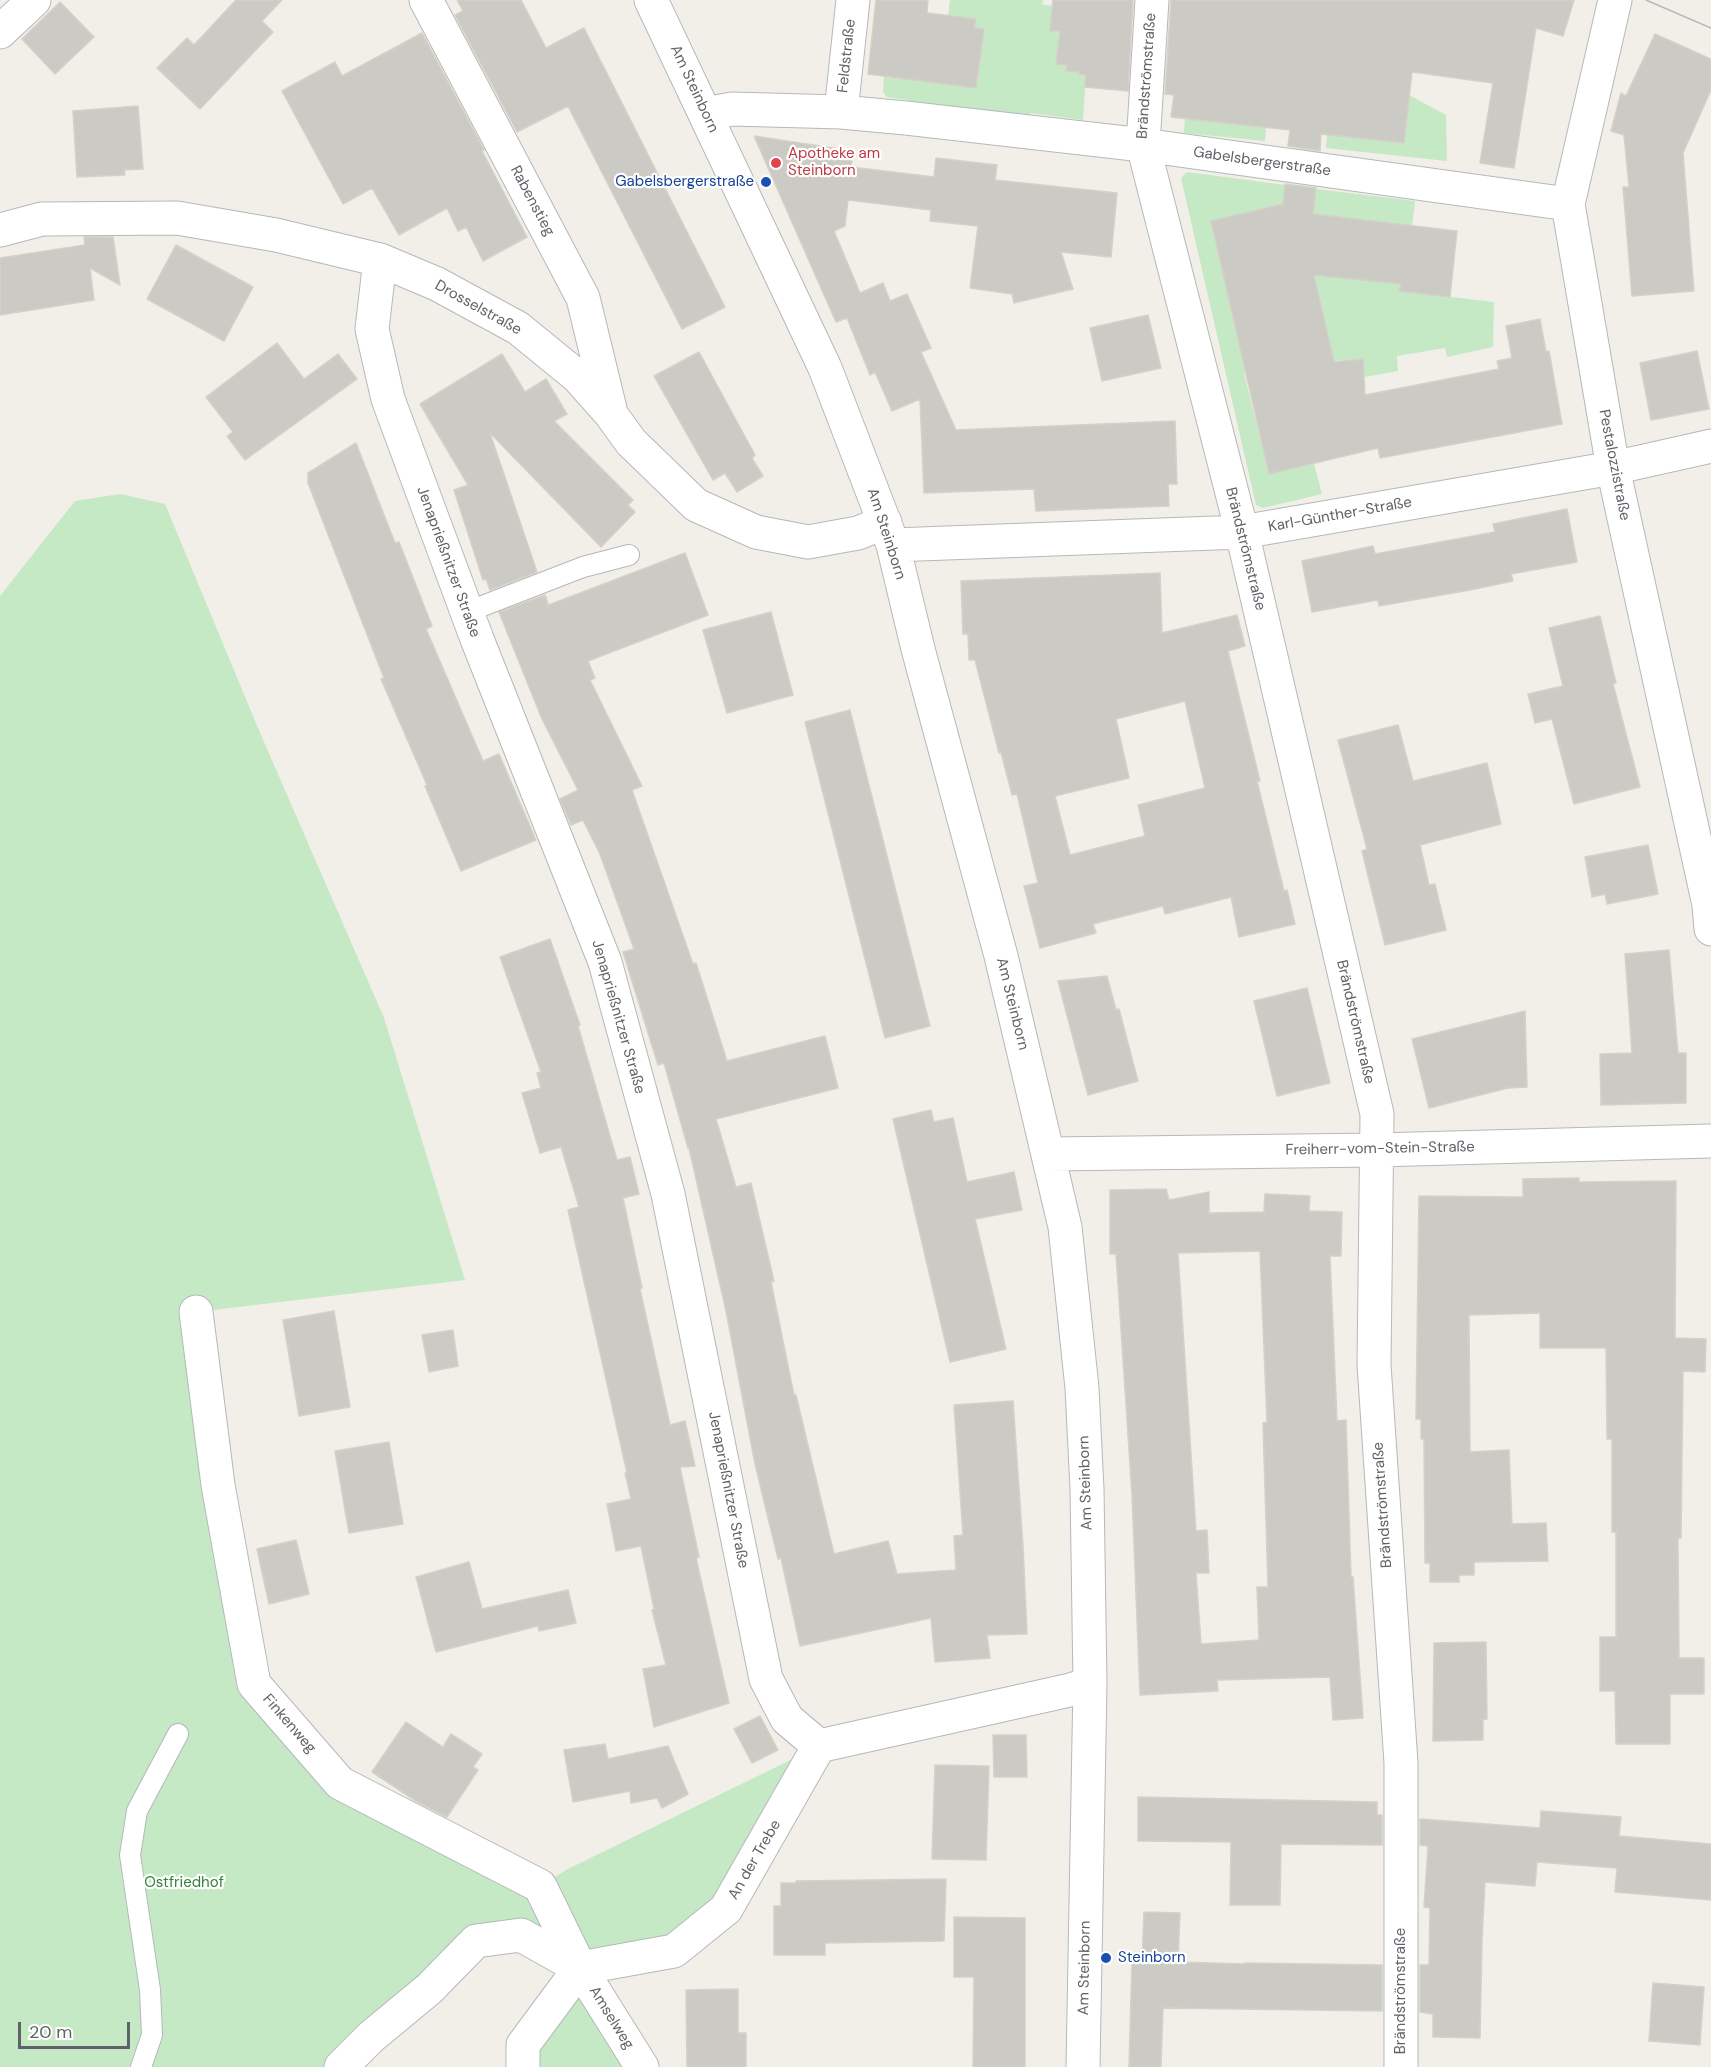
<!DOCTYPE html>
<meta charset="utf-8">
<style>
body{margin:0}
#map{position:relative;width:1711px;height:2067px;overflow:hidden;background:#f1efe8;font-family:"DM Sans",sans-serif}
canvas{display:block}
.scale{position:absolute;left:18px;top:2022px;width:112px;height:27px;box-sizing:border-box;border:3px solid #5f6368;border-top:0;padding-left:8px;font-size:18px;line-height:21px;white-space:nowrap;color:#5f6368;-webkit-text-stroke:4px #fff;paint-order:stroke}
</style>
<div id="map">
<canvas width="1711" height="2067"></canvas>
<div class="scale">20 m</div>
</div>
<script>
const ctx = document.querySelector('canvas').getContext('2d');
ctx.lineJoin = 'round';
function fill(path, color) {
  ctx.fillStyle = color;
  ctx.fill(path, 'evenodd');
}
function poly(rows) {
  const path = new Path2D();
  for (const r of rows) {
    path.moveTo(r[0], r[1]);
    for (let i = 2; i < r.length; i += 2) path.lineTo(r[i], r[i + 1]);
  }
  return path;
}
function trace(path, color, width, dash) {
  ctx.strokeStyle = color;
  ctx.lineWidth = width;
  ctx.lineCap = dash ? 'butt' : 'round';
  ctx.setLineDash(dash || []);
  ctx.stroke(path);
}
function drawText(font, color, halo, rows, align = 'center') {
  ctx.font = font + ' "DM Sans",sans-serif';
  ctx.lineWidth = 4.5;
  ctx.setLineDash([]);
  ctx.textBaseline = 'middle';
  ctx.strokeStyle = halo;
  ctx.fillStyle = color;
  for (const [text, x, y, turn = 0] of rows) {
    ctx.save();
    ctx.translate(x, y);
    ctx.rotate((+turn || 0) * Math.PI / 180);
    ctx.textAlign = isNaN(turn) ? turn : align;
    if (halo) ctx.strokeText(text, 0, 0);
    ctx.fillText(text, 0, 0);
    ctx.restore();
  }
}
fill(poly([
 [950,0,1043,0,1042,4,1052,6,1050,31,1060,31,1056,64,1067,65,1079,72,1079,74,1086,75,1083,120,1031,113,1029,132,906,118,908,100,887,97,883,92,884,77,927,81,984,30,974,28,976,20,947,24],
 [1409,95,1446,115,1447,161,1326,148,1327,134,1404,143],
 [1185,118,1266,127,1265,141,1184,133],
 [1187,172,1285,185,1283,204,1211,222,1235,326,1287,362,1244,373,1269,474,1314,464,1322,494,1263,508,1256,505,1181,178],
 [1316,189,1415,201,1412,226,1313,215],
 [1314,275,1401,283,1400,291,1494,302,1493,347,1447,357,1445,348,1397,356,1398,371,1364,377,1363,359,1334,361],
 [120,494,165,504,258,728,384,1018,465,1280,196,1312,254,1685,340,1783,540,1886,568,1869,819,1746,788,1803,674,1951,580,1968,642,2067,523,2067,580,1968,520,1935,476,1941,341,2067,0,2067,0,596,75,501]
]), '#c5e8c5');
const building = poly([
 [236,0,282,0,262,21,273,32,200,109,157,68,187,38,194,45,236,0],
 [457,0,521,0,546,48,584,28,725,307,682,329,568,106,517,132,455,15,463,11,457,0],
 [876,0,928,0,927,13,976,19,974,28,984,29,976,88,868,74,876,0],
 [1053,0,1133,0,1128,91,1085,87,1086,75,1079,74,1079,72,1066,71,1067,65,1056,64,1060,31,1050,31,1053,0],
 [1171,0,1574,0,1563,36,1536,28,1514,168,1480,163,1493,83,1412,72,1404,143,1321,134,1320,151,1288,146,1290,130,1171,117,1174,95,1165,94,1171,0],
 [60,2,94,37,55,74,22,39,60,2],
 [422,33,484,150,482,151,527,237,483,261,466,227,458,231,447,208,399,235,372,188,343,204,282,91,335,62,342,76,422,33],
 [1655,34,1711,59,1711,90,1683,153,1694,291,1632,296,1623,187,1629,187,1624,135,1611,131,1621,93,1626,96,1655,34],
 [138,106,143,169,124,170,125,175,77,177,73,111,138,106],
 [754,136,853,151,851,167,934,177,936,158,997,165,995,180,1117,193,1111,257,1061,252,1073,289,1014,303,1012,294,970,288,978,226,930,221,931,210,848,200,845,226,834,231,860,293,883,283,890,301,907,294,931,348,921,352,956,430,1175,421,1177,484,1168,484,1169,506,1036,511,1034,489,924,493,920,399,892,411,875,372,870,375,847,318,836,322,754,136],
 [1285,184,1316,188,1313,214,1457,231,1450,297,1399,291,1401,284,1314,275,1334,362,1363,359,1365,395,1499,369,1497,361,1512,358,1506,326,1540,319,1546,352,1549,351,1562,424,1380,458,1378,448,1269,474,1211,221,1283,204,1285,184],
 [84,237,113,237,120,285,90,268,94,300,0,315,0,258,85,245,84,237],
 [176,245,253,287,224,341,147,299,176,245],
 [1148,315,1161,368,1102,381,1090,328,1148,315],
 [277,343,304,379,338,354,357,379,245,460,227,436,233,432,206,397,277,343],
 [1697,351,1709,409,1651,420,1640,363,1697,351],
 [699,352,755,455,752,458,763,476,737,492,725,473,713,480,654,376,699,352],
 [502,354,525,392,546,379,567,414,554,421,633,500,628,505,635,512,601,547,490,433,537,572,490,590,486,579,483,580,454,490,468,485,420,404,502,354],
 [356,443,395,543,399,542,432,626,426,629,483,761,499,754,536,840,461,871,425,786,427,785,381,679,384,678,308,483,308,473,356,443],
 [1567,509,1577,562,1511,574,1513,581,1470,590,1379,606,1378,600,1312,612,1302,561,1373,546,1375,554,1495,532,1493,524,1567,509],
 [685,553,708,615,588,661,595,678,590,680,642,786,632,790,693,964,696,963,727,1061,825,1036,838,1088,716,1119,736,1187,751,1183,774,1281,771,1282,794,1395,796,1395,834,1554,888,1541,897,1574,956,1570,954,1536,963,1535,954,1405,1013,1401,1023,1546,1027,1634,987,1635,990,1658,935,1662,931,1618,800,1646,781,1558,778,1559,755,1464,726,1311,689,1148,688,1148,664,1063,658,1065,623,952,634,949,600,854,583,820,571,825,560,799,578,790,542,719,499,612,545,595,548,604,546,606,685,553],
 [1160,573,1162,633,1237,615,1245,646,1228,651,1260,781,1257,781,1284,891,1287,890,1295,924,1239,937,1231,897,1165,914,1163,906,1093,924,1096,933,1040,948,1024,886,1038,883,1017,794,1012,795,1001,752,999,753,975,660,969,660,968,634,963,634,961,581,1160,573],
 [1185,701,1205,788,1138,805,1145,836,1070,855,1055,796,1129,778,1116,719,1185,701],
 [771,612,793,695,727,713,703,630,771,612],
 [1600,616,1616,683,1613,684,1640,787,1574,804,1552,719,1535,723,1528,694,1563,686,1549,628,1600,616],
 [850,710,930,1026,885,1038,805,722,850,710],
 [1398,725,1413,781,1487,763,1501,824,1420,845,1429,885,1435,884,1446,930,1385,945,1362,851,1367,849,1338,740,1398,725],
 [1648,845,1658,894,1607,904,1605,894,1592,897,1585,857,1648,845],
 [550,939,580,1025,578,1026,617,1160,630,1157,639,1194,623,1198,642,1288,640,1289,670,1425,685,1421,695,1466,680,1467,699,1557,696,1558,729,1703,654,1727,643,1669,666,1665,652,1610,654,1609,641,1546,616,1551,607,1504,631,1499,625,1473,627,1473,568,1210,579,1207,561,1147,540,1153,522,1093,541,1088,537,1073,541,1072,500,957,550,939],
 [1669,950,1678,1053,1686,1053,1686,1103,1601,1105,1600,1054,1632,1053,1625,954,1669,950],
 [1107,976,1116,1010,1119,1009,1138,1081,1088,1095,1058,981,1107,976],
 [1307,988,1330,1083,1277,1096,1254,1001,1307,988],
 [1525,1011,1527,1087,1508,1088,1429,1108,1412,1039,1525,1011],
 [931,1110,934,1122,953,1118,967,1182,1014,1172,1022,1210,975,1219,1006,1349,950,1362,893,1119,931,1110],
 [1579,1178,1579,1182,1676,1181,1675,1338,1706,1339,1705,1372,1683,1371,1681,1538,1678,1538,1679,1658,1704,1658,1704,1694,1670,1694,1670,1744,1616,1744,1615,1691,1600,1691,1600,1637,1616,1637,1616,1532,1612,1532,1612,1439,1607,1439,1606,1348,1540,1348,1540,1313,1469,1315,1470,1452,1509,1450,1512,1524,1546,1523,1548,1561,1474,1562,1474,1575,1459,1575,1459,1582,1430,1582,1430,1563,1425,1563,1424,1439,1421,1439,1421,1419,1416,1419,1419,1196,1523,1197,1523,1179,1579,1178],
 [1166,1189,1169,1200,1209,1192,1209,1213,1264,1212,1265,1194,1310,1196,1309,1211,1342,1212,1341,1256,1330,1256,1337,1421,1346,1420,1351,1577,1353,1577,1363,1718,1333,1720,1330,1677,1217,1680,1218,1691,1140,1695,1132,1495,1116,1254,1110,1254,1110,1190,1166,1189],
 [1260,1251,1267,1422,1263,1423,1268,1587,1257,1587,1259,1640,1201,1644,1196,1573,1209,1573,1207,1530,1196,1531,1178,1253,1260,1251],
 [334,1311,350,1407,299,1416,283,1320,334,1311],
 [453,1330,458,1366,429,1372,422,1335,453,1330],
 [389,1442,403,1524,349,1533,335,1451,389,1442],
 [296,1540,309,1594,269,1604,257,1549,296,1540],
 [469,1562,482,1609,568,1590,576,1623,539,1631,538,1626,436,1652,416,1577,469,1562],
 [1486,1642,1487,1719,1483,1720,1483,1740,1433,1741,1434,1643,1486,1642],
 [760,1716,778,1750,752,1763,734,1729,760,1716],
 [406,1722,443,1747,451,1734,482,1754,473,1767,478,1770,447,1817,416,1801,372,1772,406,1722],
 [993,1735,1026,1735,1027,1777,994,1777,993,1735],
 [605,1744,608,1759,668,1746,688,1794,662,1808,657,1798,631,1803,630,1791,573,1802,564,1750,605,1744],
 [935,1765,989,1766,986,1860,932,1859,935,1765],
 [1138,1797,1377,1802,1377,1815,1382,1815,1382,1845,1281,1844,1280,1905,1230,1905,1231,1842,1138,1841,1138,1797],
 [1541,1811,1621,1817,1619,1836,1711,1844,1711,1900,1615,1892,1617,1868,1537,1862,1535,1886,1485,1882,1482,1940,1480,2038,1433,2037,1433,2014,1420,2012,1420,1965,1429,1965,1430,1908,1424,1907,1428,1846,1420,1845,1420,1819,1540,1828,1541,1811],
 [946,1879,944,1941,825,1943,825,1955,774,1955,774,1906,781,1906,781,1883,796,1883,796,1881,946,1879],
 [1144,1912,1180,1913,1178,1962,1245,1964,1245,1963,1382,1965,1382,2011,1163,2008,1161,2067,1129,2067,1132,1962,1142,1962,1144,1912],
 [954,1917,1025,1918,1025,2067,973,2067,974,1977,954,1977,954,1917],
 [1653,1983,1704,1987,1700,2045,1649,2041,1653,1983],
 [738,1989,738,2033,746,2033,746,2067,687,2067,686,1990,738,1989]
]);
fill(building, '#cccac5');
trace(building, '#d6d1c6', 1.5);
const service = poly([
 [467,612,583,567,629,555],
 [141,2067,152,2035,150,1990,130,1855,137,1811,178,1734]
]);
const minor = poly([
 [426,0,583,298,610,409],
 [651,0,825,368,893,545,918,649,1001,956,1065,1227,1082,1388,1087,1489,1090,1684,1083,2067],
 [1152,0,1143,145,1242,532,1377,1114,1374,1365,1401,1763,1401,2067],
 [1615,0,1568,204,1613,468,1709,905,1711,929],
 [0,32,34,0],
 [841,112,853,0],
 [705,114,732,109,841,112,906,118,1143,145,1568,204],
 [0,230,42,219,177,218,276,235,380,260,437,284,518,328,578,377,610,413,631,442,696,505,756,532,808,542,858,533,885,522],
 [380,260,372,329,388,399,477,639,605,962,668,1194,766,1679,787,1719,819,1746],
 [893,545,1242,532,1613,468,1711,446],
 [1049,1154,1377,1150,1711,1141],
 [196,1312,218,1485,254,1684,340,1783,540,1886,580,1968,642,2067],
 [341,2067,371,2037,429,1989,476,1941,521,1935,580,1968,674,1951,726,1909,819,1746,1070,1690,1090,1684],
 [523,2067,523,2045,580,1968]
]);
trace(service, '#b5b8bc', 22);
trace(minor, '#b5b8bc', 35);
trace(service, '#fff', 20);
trace(minor, '#fff', 33);
trace(poly([
 [1646,0,1711,28]
]), '#b6b7b8', 1.5);
for (const [x, y, r, color] of [
 [776,163,6,"#e0444e"],
 [766,182,6,"#1a4fb4"],
 [1106,1958,6,"#1a4fb4"]
]) {
  const dot = new Path2D();
  dot.arc(x, y, r, 0, 2 * Math.PI);
  ctx.fillStyle = color;
  ctx.fill(dot);
  trace(dot, '#fff', 2);
}
drawText('15px', '#5f6368', '#fff', [
 ["Feldstraße",847,56,-84],
 ["Brändströmstraße",1147,76,-86],
 ["Am Steinborn",694,89,65],
 ["Gabelsbergerstraße",1262,162,8],
 ["Rabenstieg",532,201,62],
 ["Drosselstraße",478,308,29],
 ["Pestalozzistraße",1614,465,79],
 ["Karl-Günther-Straße",1340,515,-10],
 ["Am Steinborn",886,534,72],
 ["Brändströmstraße",1245,549,76],
 ["Jenaprießnitzer Straße",448,562,70],
 ["Am Steinborn",1012,1004,76],
 ["Jenaprießnitzer Straße",618,1017,74],
 ["Brändströmstraße",1355,1022,77],
 ["Freiherr-vom-Stein-Straße",1380,1149,-1],
 ["Am Steinborn",1086,1483,-92],
 ["Jenaprießnitzer Straße",728,1490,79],
 ["Brändströmstraße",1383,1505,-94],
 ["Finkenweg",289,1724,49],
 ["An der Trebe",755,1860,-60],
 ["Am Steinborn",1085,1968,-89],
 ["Brändströmstraße",1401,1991,-90],
 ["Amselweg",611,2018,58]
]);
drawText('15px', '#be3a42', '#fff', [
 ["Apotheke am",788,154],
 ["Steinborn",788,171]
], 'left');
drawText('15px', '#164399', '#fff', [
 ["Gabelsbergerstraße",754,182],
 ["Steinborn",1118,1958,"left"]
], 'right');
drawText('15px', '#348238', '#fff', [
 ["Ostfriedhof",184,1883]
]);
</script>
